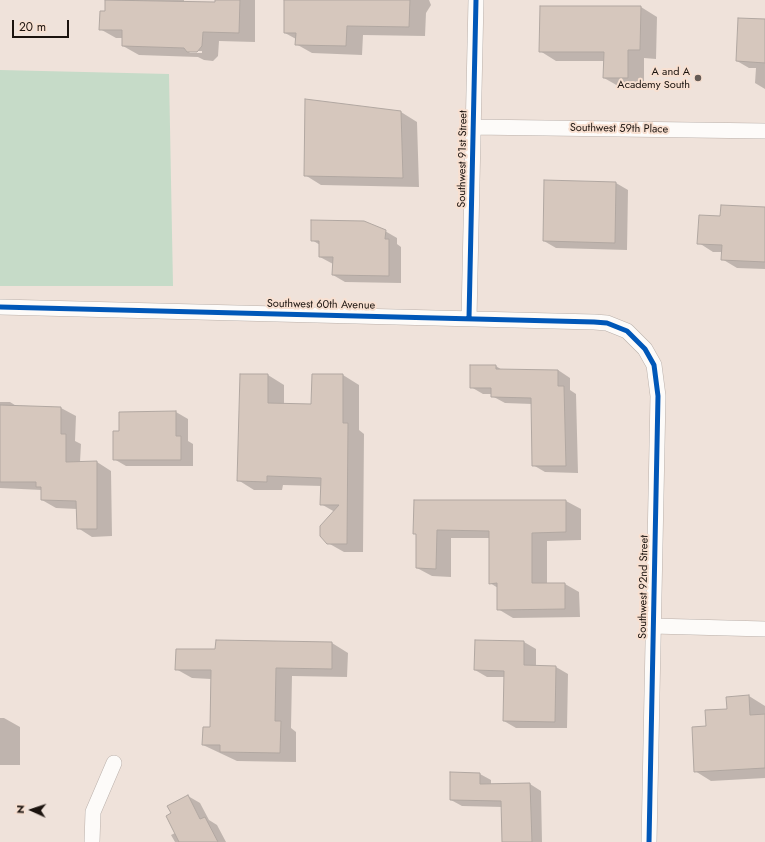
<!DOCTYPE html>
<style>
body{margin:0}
#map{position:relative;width:765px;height:842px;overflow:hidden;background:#efe2da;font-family:Jost,sans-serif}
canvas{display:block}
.north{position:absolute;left:12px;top:790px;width:40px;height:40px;-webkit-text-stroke:3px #f8e0d1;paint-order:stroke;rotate:273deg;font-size:11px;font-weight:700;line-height:16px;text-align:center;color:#1b130e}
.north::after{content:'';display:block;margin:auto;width:14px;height:18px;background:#1b130e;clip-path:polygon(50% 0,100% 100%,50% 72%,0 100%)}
.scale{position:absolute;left:12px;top:20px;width:57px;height:18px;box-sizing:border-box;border:2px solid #1b130e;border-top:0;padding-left:5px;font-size:12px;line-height:14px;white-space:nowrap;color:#1b130e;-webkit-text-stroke:3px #f8e0d1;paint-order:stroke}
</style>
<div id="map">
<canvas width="765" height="842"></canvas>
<div class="north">N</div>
<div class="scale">20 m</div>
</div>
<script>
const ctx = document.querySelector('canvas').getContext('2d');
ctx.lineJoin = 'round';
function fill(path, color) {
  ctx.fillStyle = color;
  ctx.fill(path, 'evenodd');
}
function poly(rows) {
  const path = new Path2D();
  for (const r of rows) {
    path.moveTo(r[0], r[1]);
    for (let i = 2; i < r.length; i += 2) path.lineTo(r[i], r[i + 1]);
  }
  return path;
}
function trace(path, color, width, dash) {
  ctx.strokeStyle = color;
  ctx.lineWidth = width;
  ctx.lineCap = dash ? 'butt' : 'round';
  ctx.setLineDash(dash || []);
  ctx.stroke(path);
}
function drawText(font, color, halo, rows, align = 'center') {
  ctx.font = font + ' Jost,sans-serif';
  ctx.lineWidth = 4;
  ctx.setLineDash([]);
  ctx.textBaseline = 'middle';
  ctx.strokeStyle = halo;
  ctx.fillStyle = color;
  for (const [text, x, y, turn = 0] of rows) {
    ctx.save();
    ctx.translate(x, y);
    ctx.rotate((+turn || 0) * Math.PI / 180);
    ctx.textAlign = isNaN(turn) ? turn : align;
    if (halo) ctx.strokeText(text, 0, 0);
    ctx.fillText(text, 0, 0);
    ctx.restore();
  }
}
fill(poly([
 [0,70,169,74,173,286,0,286]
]), '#c6dbc8');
fill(poly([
 [106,0,184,0,184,2,216,3,216,0,255,0,255,42,219,41,218,56,213,61,204,60,198,57,139,55,123,46,123,38,116,38,100,29,106,13],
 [188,51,202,51,202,53,190,53],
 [285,0,429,0,431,5,426,13,425,36,363,35,362,55,312,53,296,44,296,39,285,33],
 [641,7,657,17,656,59,644,58,644,87,620,87,604,78,605,61,556,61,540,51],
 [765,20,765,89,755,83,756,68,749,68,737,61],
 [401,112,417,122,419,187,321,185,305,175],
 [545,181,616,183,628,190,627,250,556,248,544,241],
 [765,208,765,269,737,268,722,259,722,252,713,252,699,243,721,217],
 [385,231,397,238,397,244,401,247,401,283,345,282,333,275,333,264,320,257,320,245,312,240],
 [496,366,502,370,558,370,570,378,570,390,576,394,578,473,545,472,533,465,532,404,505,403,492,396,492,394,483,394,471,387],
 [241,375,268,375,284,385,284,404,312,405,313,375,343,375,359,385,359,430,364,434,363,552,344,552,328,543,335,512,321,504,322,486,283,485,282,490,254,490,238,480],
 [0,402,10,402,18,407,61,408,76,416,75,441,81,444,80,462,97,462,111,471,112,536,92,537,78,528,77,509,56,508,42,500,42,490,0,488],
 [176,412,188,419,188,441,193,444,193,466,126,466,114,459,120,432],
 [566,501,581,509,581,540,547,541,547,584,565,584,579,592,580,617,513,618,498,609,498,588,490,583,490,538,451,538,451,577,432,576,417,568,417,535,414,533],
 [476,641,524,642,536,649,536,667,556,667,568,674,567,728,516,728,504,721,504,677,487,677,475,670],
 [332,643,348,653,347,677,292,676,291,728,296,732,296,762,237,761,203,745,210,728,211,679,192,678,176,669,216,650],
 [749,696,765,706,765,778,711,781,695,771,707,727,728,710,727,697],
 [0,718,4,718,20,727,20,765,0,765],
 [451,773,480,774,491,780,491,785,530,784,541,791,542,842,503,842,502,807,462,806,451,800],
 [188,796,200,803,209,820,217,825,226,842,175,842,171,835,175,833]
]), '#0003');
const building = poly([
 [105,0,215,2,215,0,240,0,239,33,203,32,202,46,197,52,187,52,184,48,122,46,122,30,99,30,100,11,105,11,105,0],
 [284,0,410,0,409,27,347,26,346,46,295,45,296,33,284,33,284,0],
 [540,6,641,6,640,50,628,50,628,78,603,78,604,52,539,52,540,6],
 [738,18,765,19,765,63,736,61,738,18],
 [305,99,401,111,403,178,304,176,305,99],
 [544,180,616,182,615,243,543,241,544,180],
 [721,205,765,207,765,262,721,260,722,245,697,244,699,215,720,216,721,205],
 [311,220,364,221,386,230,385,239,389,239,389,276,332,275,333,257,319,257,319,241,311,241,311,220],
 [470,365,496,365,496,369,558,370,558,386,564,386,566,466,532,466,531,398,491,397,491,388,470,388,470,365],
 [240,374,268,374,268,403,311,404,312,374,343,374,343,423,348,423,347,544,327,544,320,536,320,526,339,505,320,505,321,478,267,476,267,482,237,481,240,374],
 [0,405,61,407,61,434,66,434,66,462,97,461,97,529,77,529,76,501,41,500,41,487,36,487,36,482,0,482,0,405],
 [176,411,176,436,181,436,181,460,113,460,113,431,119,431,119,412,176,411],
 [414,500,566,500,566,532,532,533,532,583,565,583,565,609,497,610,497,583,489,584,489,531,437,530,436,569,416,568,416,534,413,534,414,500],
 [216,640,332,642,332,669,276,668,275,721,281,721,280,753,220,752,220,745,202,745,203,727,210,727,211,670,175,670,176,649,215,649,216,640],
 [475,640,524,641,524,665,556,666,555,722,503,721,504,671,474,670,475,640],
 [749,695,750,715,765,714,765,768,694,772,692,727,706,726,705,710,727,709,726,697,749,695],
 [450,772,480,773,480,784,530,783,532,842,502,842,501,801,450,800,450,772],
 [188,795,200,819,205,817,218,842,179,842,166,816,171,813,167,806,188,795]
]);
fill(building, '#d6c7bd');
trace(building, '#b1a7a1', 1);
const minor = poly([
 [473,127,765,131],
 [0,307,594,322,607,323,627,331,645,349,654,365,658,396,649,842],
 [469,318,476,0],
 [653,626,765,629],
 [92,842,93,812,114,763]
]);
trace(minor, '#bab0aa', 16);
trace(minor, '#fdfbf9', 15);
trace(poly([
 [0,307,594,322,607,323,627,331,645,349,654,365,658,396,649,842],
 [469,318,476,0]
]), '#0057b8', 5);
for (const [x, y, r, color] of [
 [698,78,4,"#655b55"]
]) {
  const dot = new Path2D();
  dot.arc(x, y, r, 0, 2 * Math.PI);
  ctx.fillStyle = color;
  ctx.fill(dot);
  trace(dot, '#f8e0d1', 1.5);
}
drawText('11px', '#1b130e', '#f8e0d1', [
 ["A and A",690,72],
 ["Academy South",690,85]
], 'right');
drawText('11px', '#1b130e', '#f8e0d1', [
 ["Southwest 59th Place",619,129,1],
 ["Southwest 91st Street",463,159,-89],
 ["Southwest 60th Avenue",321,305,1],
 ["Southwest 92nd Street",644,587,-89]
]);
</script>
